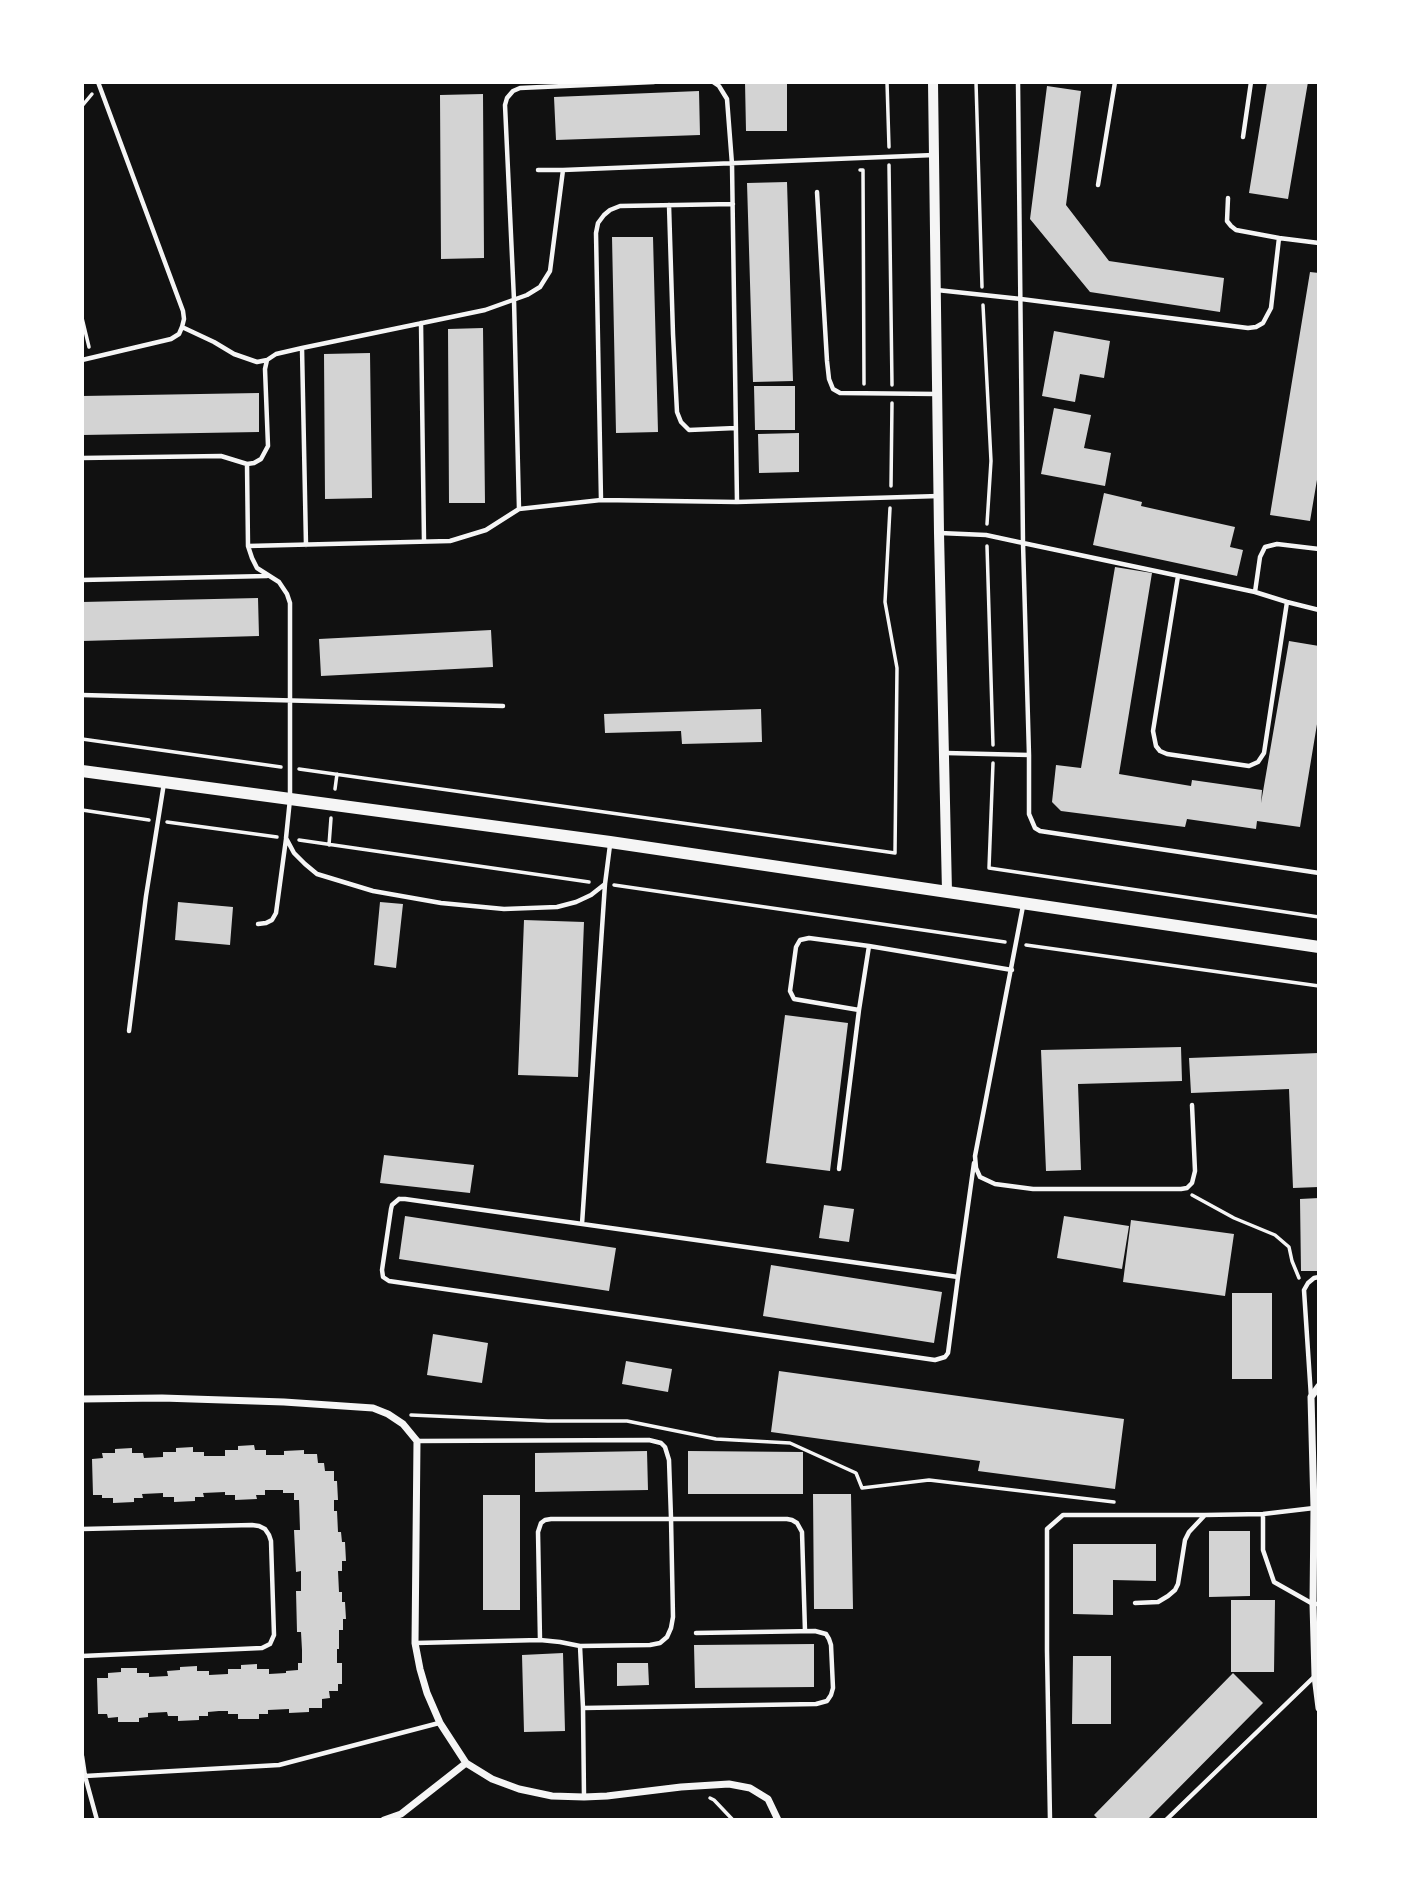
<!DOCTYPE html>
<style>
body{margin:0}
#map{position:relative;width:1401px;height:1902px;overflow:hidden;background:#111;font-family:Arial,sans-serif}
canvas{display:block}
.frame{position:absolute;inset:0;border:84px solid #fff;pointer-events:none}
</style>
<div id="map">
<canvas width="1401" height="1902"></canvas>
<div class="frame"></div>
</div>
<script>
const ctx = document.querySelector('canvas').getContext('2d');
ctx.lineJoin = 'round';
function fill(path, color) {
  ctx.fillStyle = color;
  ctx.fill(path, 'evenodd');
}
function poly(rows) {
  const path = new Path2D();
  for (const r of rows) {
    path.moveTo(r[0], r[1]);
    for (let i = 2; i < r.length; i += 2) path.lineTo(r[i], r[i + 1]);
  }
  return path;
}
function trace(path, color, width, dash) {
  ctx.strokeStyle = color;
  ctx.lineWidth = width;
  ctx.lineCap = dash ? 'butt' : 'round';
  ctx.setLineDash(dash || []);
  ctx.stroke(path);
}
fill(poly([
 [745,82,787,82,787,131,746,131],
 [1267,82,1308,82,1288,199,1249,193],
 [1047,86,1081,91,1066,205,1109,261,1224,278,1220,312,1090,292,1030,219],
 [699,91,700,135,556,140,554,97],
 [483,94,484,258,441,259,440,95],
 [787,182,793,381,753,382,747,183],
 [612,237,653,237,658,432,616,433],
 [1310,272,1319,273,1319,468,1310,521,1270,515],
 [483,328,485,503,449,503,448,329],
 [1054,331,1110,341,1104,378,1080,374,1075,402,1042,396],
 [370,353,372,498,325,499,324,354],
 [754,386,795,386,795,430,755,430],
 [259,393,259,432,82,435,82,396],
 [1054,408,1091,415,1084,448,1111,453,1105,486,1041,474],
 [799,433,799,472,759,473,758,434],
 [1104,493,1142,502,1141,506,1235,527,1230,547,1243,550,1237,576,1093,545],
 [1115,567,1152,573,1119,774,1191,786,1192,780,1262,790,1261,803,1289,641,1319,646,1319,712,1300,827,1257,821,1256,829,1187,819,1185,827,1061,811,1052,802,1056,765,1081,768],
 [258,598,259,636,82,641,82,602],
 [491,630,493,667,321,676,319,639],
 [761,709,762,742,682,744,681,731,605,733,604,714],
 [178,902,233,907,230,945,175,940],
 [380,902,403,904,396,968,374,965],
 [524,920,584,922,578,1077,518,1075],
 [785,1015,848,1023,830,1171,766,1163],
 [1181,1047,1182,1081,1078,1084,1081,1170,1046,1171,1041,1050],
 [1319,1053,1319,1187,1293,1188,1289,1089,1191,1093,1189,1058],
 [384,1155,474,1165,470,1193,380,1183],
 [1319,1198,1319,1271,1301,1271,1300,1199],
 [824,1205,854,1209,849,1242,819,1238],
 [405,1216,616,1248,609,1291,399,1259],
 [1064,1216,1129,1226,1122,1269,1057,1258],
 [1131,1220,1234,1234,1225,1296,1123,1282],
 [771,1265,942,1292,934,1343,763,1316],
 [1232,1293,1272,1293,1272,1379,1232,1379],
 [433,1334,488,1343,482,1383,427,1375],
 [626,1361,672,1369,668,1392,622,1384],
 [779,1371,1124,1419,1115,1489,978,1471,980,1461,771,1432],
 [254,1445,255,1450,266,1450,266,1455,284,1455,284,1451,304,1450,304,1454,317,1454,318,1463,324,1463,325,1471,334,1471,334,1481,337,1481,338,1500,334,1500,334,1511,337,1511,338,1532,341,1532,342,1542,345,1542,346,1561,342,1561,342,1571,338,1571,339,1592,342,1592,342,1602,345,1602,346,1619,343,1619,343,1630,339,1630,339,1649,337,1649,337,1663,342,1663,342,1684,338,1684,338,1691,329,1691,330,1698,322,1699,322,1708,309,1708,309,1712,289,1713,289,1709,268,1710,268,1714,259,1714,259,1719,238,1719,238,1714,228,1714,228,1711,219,1711,208,1712,208,1716,199,1716,199,1720,178,1721,178,1716,168,1716,167,1712,148,1713,148,1717,139,1718,139,1722,118,1722,118,1717,108,1718,107,1714,98,1714,97,1678,108,1678,108,1673,121,1672,121,1668,137,1668,137,1673,149,1673,149,1677,168,1676,167,1671,180,1670,180,1667,197,1666,197,1671,209,1671,209,1675,228,1674,228,1669,241,1669,241,1665,257,1664,257,1669,269,1669,269,1674,286,1673,286,1671,298,1670,298,1663,302,1663,302,1650,301,1632,297,1632,296,1591,301,1591,301,1571,296,1572,294,1530,300,1530,299,1500,294,1500,294,1493,283,1493,283,1490,265,1490,265,1495,256,1495,257,1499,235,1500,235,1495,225,1495,225,1492,203,1493,204,1497,195,1497,195,1501,174,1502,174,1497,163,1497,163,1493,142,1494,143,1498,134,1498,134,1502,113,1503,113,1498,102,1498,102,1495,93,1495,92,1459,103,1458,102,1453,115,1453,115,1449,132,1448,132,1453,143,1453,144,1458,163,1457,163,1452,176,1452,176,1448,193,1447,193,1452,204,1452,204,1456,225,1456,225,1450,238,1450,238,1446],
 [647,1451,648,1490,535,1492,535,1453],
 [688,1451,803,1452,803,1494,688,1494],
 [813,1494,851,1494,853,1609,814,1609],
 [483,1495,520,1495,520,1610,483,1610],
 [1209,1531,1250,1531,1250,1596,1209,1597],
 [1073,1544,1156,1544,1156,1581,1113,1580,1113,1615,1073,1614],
 [1231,1600,1275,1600,1274,1672,1231,1672],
 [814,1644,814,1687,695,1688,694,1645],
 [563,1653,565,1731,524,1732,522,1655],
 [1073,1656,1111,1656,1111,1724,1072,1724],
 [617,1663,648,1663,649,1685,617,1686],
 [1233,1673,1263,1703,1147,1820,1099,1820,1094,1815]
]), '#d3d3d3');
trace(poly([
 [887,82,889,147],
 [976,82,982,287],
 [82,106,92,94],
 [889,165,892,385],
 [860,170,863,170,864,384],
 [82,253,82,254],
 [983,305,991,461,987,524],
 [82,318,89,347],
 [891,486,892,403],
 [987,546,993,745],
 [82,739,281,767],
 [993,763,989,868,1319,917],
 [299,769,895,853,897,668,885,602,890,508],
 [335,789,337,774],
 [82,810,149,820],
 [167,822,277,837],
 [299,840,589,882],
 [329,845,331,818],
 [614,885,1005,942],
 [1026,945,1319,986],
 [1192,1195,1234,1218,1275,1235,1289,1247,1292,1261,1299,1278],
 [411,1415,548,1421,627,1421,716,1439,790,1443,856,1473,862,1488,929,1480,1114,1502],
 [710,1798,714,1800,733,1820]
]), '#f5f5f5', 3.5);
trace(poly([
 [713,82,719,86,727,99,732,164,737,502],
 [1243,137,1251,82],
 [538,170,563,170],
 [1098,185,1115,82],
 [817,192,827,361,829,379,833,389,840,393,937,394],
 [1228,198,1227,221,1231,226,1236,230,1279,238],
 [669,205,673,334,677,412,681,422,689,430,736,428],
 [937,290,1021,299,1248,328,1256,327,1263,323,1271,308,1279,238,1319,243],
 [421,323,424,541],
 [182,327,214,342,234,354,257,362,267,360,276,354,302,348,485,310,527,295,540,287,550,271,563,170,934,155],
 [302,348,306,545],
 [82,360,171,339,179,334,182,327,184,319,183,311,98,82],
 [82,458,221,456,247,464,248,546,252,558,257,568,279,582,287,594,290,603,290,799,286,838,294,853,305,864,317,874,373,891,441,903,504,909,557,907,576,902,591,895,605,884],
 [247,464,254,463,261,459,268,446,265,369,267,360],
 [601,500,596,233,598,223,604,215,610,210,620,206,733,204],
 [519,509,514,300,505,105,507,98,513,91,520,88,654,82],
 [940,533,986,535,1023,543,1018,82],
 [248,546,450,541,486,530,519,509,601,500,737,502,939,496],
 [1178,576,1153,731,1156,746,1160,751,1167,754,1249,766,1258,762,1264,753,1287,602],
 [82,580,267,576],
 [1255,592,1260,557,1265,547,1277,544,1319,549],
 [82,695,503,706],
 [946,753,1029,755,1023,543,1255,592,1287,602,1319,610],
 [1029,755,1029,814,1035,828,1040,831,1319,873],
 [1023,906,975,1156,976,1168,980,1177,995,1184,1033,1189,1181,1189,1187,1188,1192,1183,1195,1171,1192,1105],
 [258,924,266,923,272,920,276,913,286,839],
 [859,1010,794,999,790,991,796,947,800,940,809,938,869,946],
 [129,1031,146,896,164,783],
 [839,1169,859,1010,869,946,1012,970],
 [399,1199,405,1199,958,1277,948,1353,945,1357,935,1360,389,1281,383,1277,382,1270,391,1209,392,1205,399,1199],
 [582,1224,605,884,610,845],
 [958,1277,974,1163],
 [1311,1397,1304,1290,1308,1283,1314,1278,1319,1277],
 [417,1441,649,1440,661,1443,665,1447,669,1460,671,1518,673,1617,671,1628,667,1637,660,1643,650,1645,580,1646],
 [1263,1514,1263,1550,1274,1582,1313,1604,1319,1604],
 [82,1529,252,1525,259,1526,265,1529,269,1535,271,1541,274,1635,270,1644,262,1648,82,1656],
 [1135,1603,1158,1602,1168,1596,1175,1590,1178,1584,1185,1540,1189,1532,1205,1515,1263,1514,1314,1508],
 [540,1640,560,1642,580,1646,583,1708,584,1797],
 [416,1643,540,1640,538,1532,541,1523,545,1520,551,1519,787,1519,792,1520,797,1523,802,1532,805,1631],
 [583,1708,816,1704,827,1701,831,1695,833,1688,831,1645,829,1639,826,1634,815,1631,696,1633],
 [82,1756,85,1776,97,1820],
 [85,1776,279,1765,439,1723],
 [1050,1820,1047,1651,1047,1529,1063,1515,1205,1515],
 [1166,1820,1315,1676]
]), '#f5f5f5', 4.5);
trace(poly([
 [1319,1386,1311,1397,1314,1508,1313,1604,1315,1676,1319,1708],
 [82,1399,162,1398,284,1402,373,1408,388,1414,403,1424,417,1441,415,1643,420,1669,427,1693,440,1723,466,1763,492,1779,519,1789,552,1796,584,1797,607,1796,681,1787,729,1784,750,1788,768,1799,778,1820],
 [384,1820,401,1814,466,1763]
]), '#f5f5f5', 7);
trace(poly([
 [933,82,939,533,947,892]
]), '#f5f5f5', 10);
trace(poly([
 [82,771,610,842,1319,947]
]), '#f5f5f5', 12);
</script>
